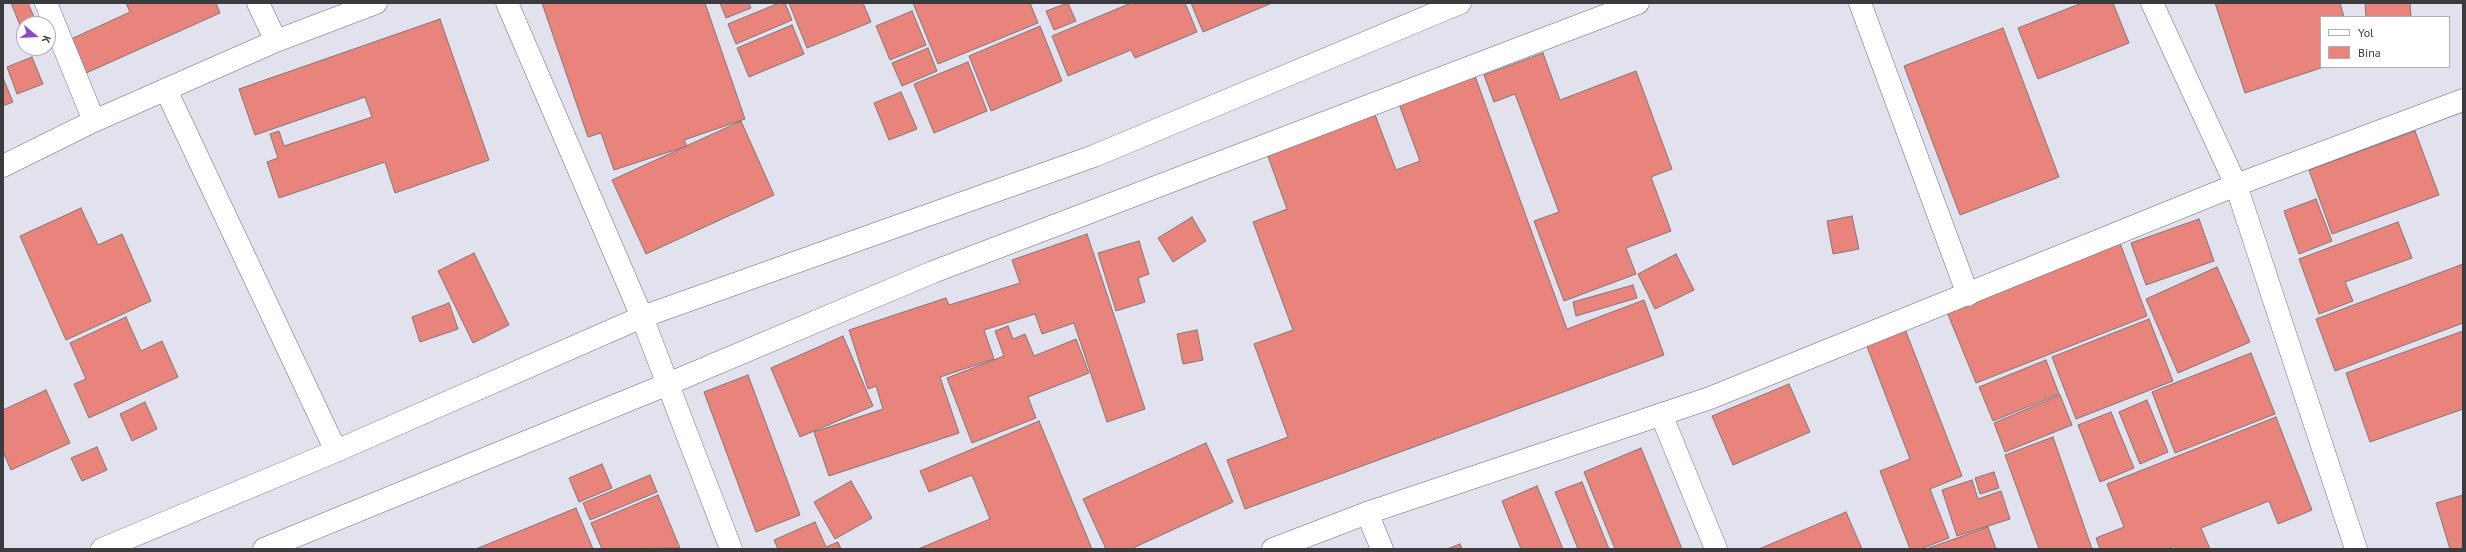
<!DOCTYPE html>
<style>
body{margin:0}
#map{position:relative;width:2466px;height:552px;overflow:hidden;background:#e2e1ee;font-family:"PT Sans",sans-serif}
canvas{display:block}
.frame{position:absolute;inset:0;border:4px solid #3a3a3f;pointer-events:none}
.legend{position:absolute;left:2320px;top:16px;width:130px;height:52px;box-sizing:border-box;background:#fff;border:1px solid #b0b0b2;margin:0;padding:5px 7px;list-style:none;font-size:12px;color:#3a3a3f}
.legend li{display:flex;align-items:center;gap:8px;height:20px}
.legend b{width:20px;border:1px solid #b0b0b2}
.north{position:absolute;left:16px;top:16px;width:40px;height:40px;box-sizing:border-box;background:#fff;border:1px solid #b0b0b2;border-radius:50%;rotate:108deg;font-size:11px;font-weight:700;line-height:16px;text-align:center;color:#3a3a3f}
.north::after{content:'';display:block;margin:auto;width:14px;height:18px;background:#894cc2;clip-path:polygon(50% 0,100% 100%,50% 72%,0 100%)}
</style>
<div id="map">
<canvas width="2466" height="552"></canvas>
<div class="frame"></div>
<ul class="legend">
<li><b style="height:5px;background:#fff"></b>Yol</li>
<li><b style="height:11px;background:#e9847c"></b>Bina</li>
</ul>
<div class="north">K</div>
</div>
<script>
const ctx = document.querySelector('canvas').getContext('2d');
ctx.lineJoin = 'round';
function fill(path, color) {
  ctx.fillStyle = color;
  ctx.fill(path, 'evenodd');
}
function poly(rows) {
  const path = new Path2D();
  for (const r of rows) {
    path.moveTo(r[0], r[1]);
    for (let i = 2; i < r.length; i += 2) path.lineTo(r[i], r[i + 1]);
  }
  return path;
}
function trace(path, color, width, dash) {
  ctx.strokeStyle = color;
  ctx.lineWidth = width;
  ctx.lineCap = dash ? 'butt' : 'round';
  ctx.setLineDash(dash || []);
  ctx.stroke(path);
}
const building = poly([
 [11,3,28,3,37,24,24,24,24,35,11,3],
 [126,3,216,3,220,13,84,74,69,40,130,12,126,3],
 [542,3,705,3,745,119,684,140,687,146,614,170,601,133,588,137,542,3],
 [720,3,749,3,751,8,726,18,720,3],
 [779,3,785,3,792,20,736,44,728,24,779,3],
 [789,3,863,3,871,22,807,48,789,3],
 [913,3,1030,3,1038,23,938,64,913,3],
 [1068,3,1076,21,1054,30,1046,11,1068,3],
 [1131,3,1185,3,1197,32,1135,58,1131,50,1068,76,1052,36,1131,3],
 [1191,3,1272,3,1203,32,1191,3],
 [2082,3,2113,3,2129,43,2038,79,2018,28,2082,3],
 [2215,3,2340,3,2344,17,2321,17,2321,67,2324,67,2245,93,2215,3],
 [2365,3,2410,3,2411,17,2366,17,2365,3],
 [912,11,926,45,890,60,876,26,912,11],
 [440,19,489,160,395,193,385,162,279,198,267,162,278,158,270,134,279,131,284,146,372,117,365,97,255,135,239,89,440,19],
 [792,25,804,54,749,77,737,48,792,25],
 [1040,26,1062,81,991,111,969,56,1040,26],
 [2003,28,2059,177,1960,215,1904,66,2003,28],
 [29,48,47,48,47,49,32,55,29,48],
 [928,48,937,71,902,86,892,63,928,48],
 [1543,53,1560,100,1636,71,1672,169,1651,177,1671,231,1626,248,1636,274,1564,301,1534,221,1559,212,1515,94,1494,102,1484,75,1543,53],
 [32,57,43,84,17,94,7,67,32,57],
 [968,62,987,111,934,133,914,84,968,62],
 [1475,76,1567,329,1644,300,1664,355,1245,509,1227,460,1288,437,1254,344,1293,330,1253,222,1287,209,1266,151,1374,112,1396,170,1420,161,1399,104,1475,76],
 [3,78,13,102,3,106,3,78],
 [901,92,917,129,889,140,874,103,901,92],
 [741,121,774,195,646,254,612,180,741,121],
 [2415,131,2439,195,2332,234,2309,170,2415,131],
 [2316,199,2332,241,2299,254,2284,211,2316,199],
 [81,208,98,245,122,234,151,301,66,340,20,236,81,208],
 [1852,216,1859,249,1833,254,1827,221,1852,216],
 [1192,217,1206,241,1173,262,1158,238,1192,217],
 [2199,219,2214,261,2146,285,2131,243,2199,219],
 [2398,222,2412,258,2345,282,2353,301,2319,314,2299,259,2398,222],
 [1087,234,1145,409,1107,422,1074,323,1042,334,1035,314,984,330,994,359,940,377,959,433,829,476,814,432,883,409,876,386,868,389,849,330,946,298,949,305,1020,283,1012,260,1087,234],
 [1139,241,1149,274,1138,278,1145,302,1116,311,1098,253,1139,241],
 [2120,243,2147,316,1976,383,1947,312,2120,243],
 [474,253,509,325,473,343,438,271,474,253],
 [1676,254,1694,290,1655,309,1638,274,1676,254],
 [2463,264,2463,323,2335,371,2316,319,2463,264],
 [2217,267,2250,342,2178,373,2146,299,2217,267],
 [1633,285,1637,298,1576,316,1573,302,1633,285],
 [449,303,458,329,420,342,412,317,449,303],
 [126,317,141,351,162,341,178,377,89,418,74,384,86,379,70,343,126,317],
 [2149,319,2173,381,2076,419,2052,357,2149,319],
 [1008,326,1013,339,1025,334,1034,356,1076,339,1089,373,1028,397,1036,418,972,443,947,378,1004,356,995,331,1008,326],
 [1905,329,1962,476,1930,489,1949,538,1921,549,1910,549,1880,471,1910,459,1866,344,1905,329],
 [1197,330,1203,360,1183,364,1177,334,1197,330],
 [2463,331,2463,409,2370,442,2346,373,2463,331],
 [843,336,873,406,800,437,771,368,843,336],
 [2251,353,2275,414,2175,453,2152,392,2251,353],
 [2046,360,2059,394,1993,421,1979,387,2046,360],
 [748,375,800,515,756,532,704,392,748,375],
 [1789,384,1810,432,1733,465,1712,416,1789,384],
 [46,390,70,443,11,470,3,452,3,410,46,390],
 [2060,395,2072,425,2005,452,1994,423,2060,395],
 [2147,400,2168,452,2140,464,2119,412,2147,400],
 [145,402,157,429,132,441,120,414,145,402],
 [2111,412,2134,468,2100,482,2078,425,2111,412],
 [2276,417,2312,510,2278,524,2269,501,2201,528,2210,549,2176,549,2175,546,2168,549,2100,549,2096,538,2124,527,2107,484,2276,417],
 [1039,421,1092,549,918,549,990,519,972,475,929,492,920,471,1039,421],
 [2053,437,2092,549,2039,549,2005,455,2053,437],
 [1206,443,1233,502,1131,549,1106,549,1083,499,1206,443],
 [97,447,107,470,82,481,71,458,97,447],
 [1641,448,1682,549,1615,549,1584,472,1641,448],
 [602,464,612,488,579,502,569,478,602,464],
 [1994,472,1999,488,1980,494,1975,478,1994,472],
 [650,475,657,492,590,520,583,503,650,475],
 [1972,480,1978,499,2001,491,2010,519,1957,536,1942,490,1972,480],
 [851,481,872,518,835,539,814,502,851,481],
 [1582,482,1609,549,1578,549,1555,492,1582,482],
 [1537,486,1563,549,1521,549,1502,501,1537,486],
 [658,495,680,548,602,549,591,523,658,495],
 [2463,495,2463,549,2450,549,2436,503,2463,495],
 [576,508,593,549,476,549,576,508],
 [1846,512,1862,549,1759,549,1846,512],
 [815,522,826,547,838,542,841,549,778,549,774,540,815,522],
 [1988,527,1996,549,1926,549,1988,527],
 [1460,544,1462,549,1447,549,1460,544]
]);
fill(building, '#e9847c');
trace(building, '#847573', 1);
const minor = poly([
 [46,3,94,121],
 [258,3,276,41],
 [507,3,642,317,731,549],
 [1860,3,1968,295],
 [2152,3,2236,185,2356,549],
 [166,90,336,451],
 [3,166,94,121,276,41,376,3],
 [1661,414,1716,549],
 [1367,513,1382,549],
 [102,549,336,451,642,317,1094,156,1460,3],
 [264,549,668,384,933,272,1638,3],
 [1273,549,1367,513,1710,398,2236,185,2463,100]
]);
trace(minor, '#6e6d79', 23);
trace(minor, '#fff', 22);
</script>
